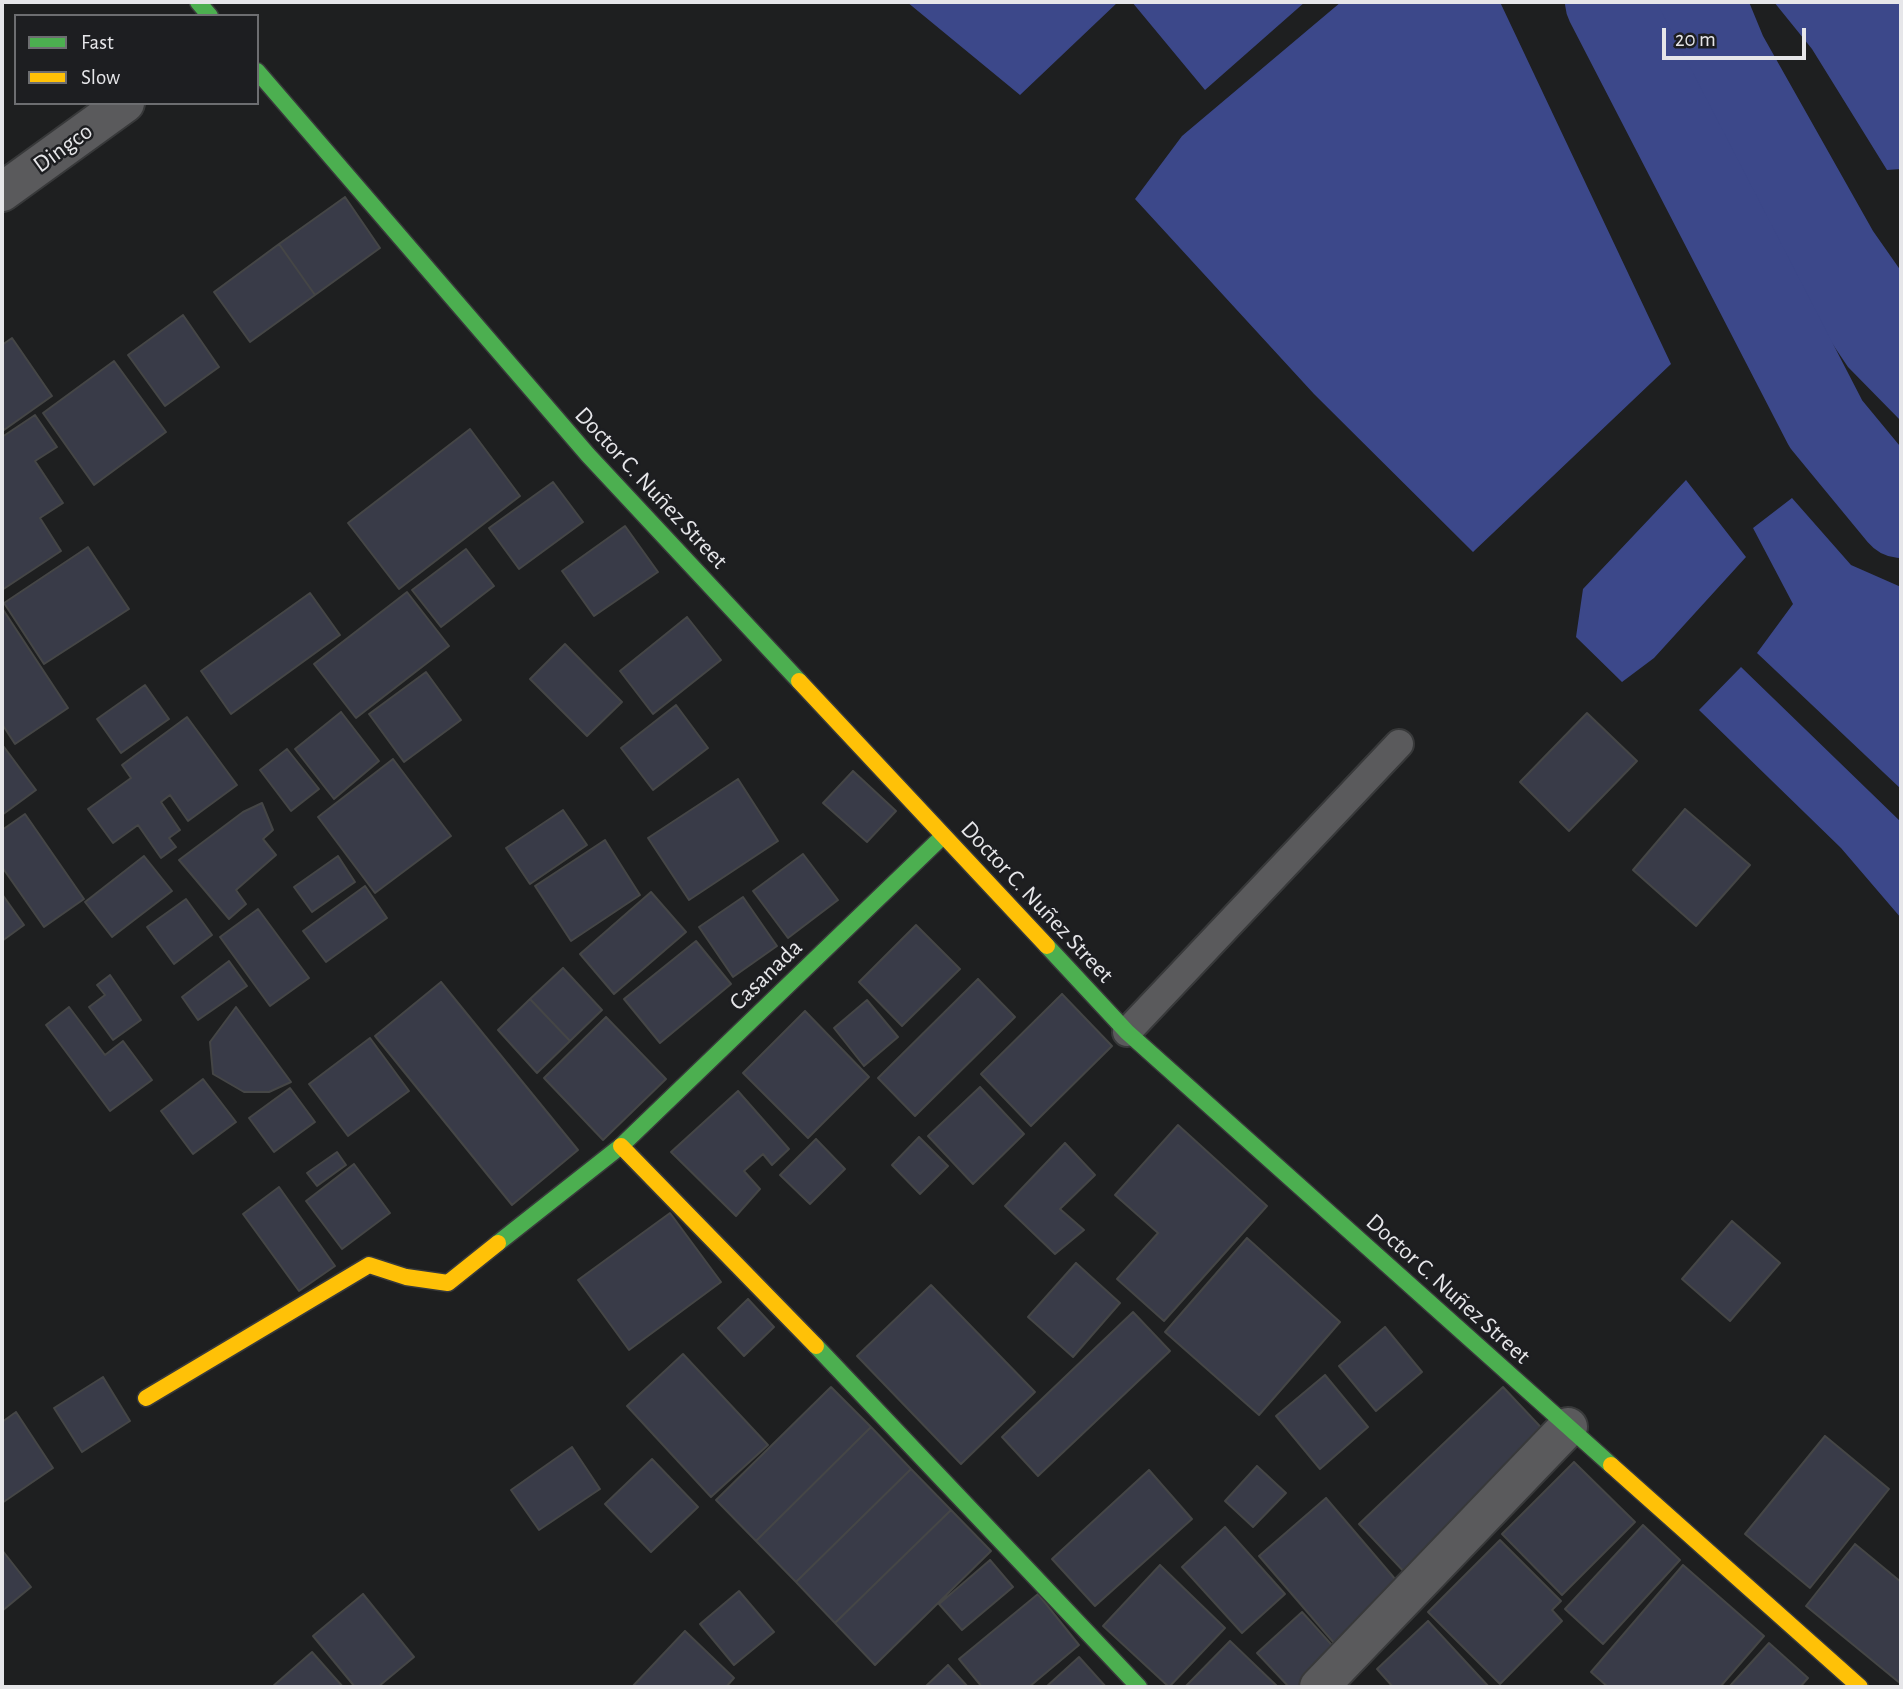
<!DOCTYPE html>
<meta charset="utf-8">
<style>
body{margin:0}
#map{position:relative;width:1903px;height:1689px;overflow:hidden;background:#1e1f20;font-family:"Alegreya Sans",sans-serif}
canvas{display:block}
.frame{position:absolute;inset:0;border:4px solid #e6e6e9;pointer-events:none}
.legend{position:absolute;left:14px;top:14px;width:245px;height:91px;box-sizing:border-box;background:#1d1e21;border:2px solid #6d6e71;margin:0;padding:9px 12px;list-style:none;font-size:21px;color:#e6e6e9}
.legend li{display:flex;align-items:center;gap:14px;height:35px}
.legend b{width:35px;border:2px solid #6d6e71}
.scale{position:absolute;left:1662px;top:28px;width:144px;height:32px;box-sizing:border-box;border:4px solid #e6e6e9;border-top:0;padding-left:9px;font-size:21px;line-height:24px;white-space:nowrap;color:#e6e6e9;-webkit-text-stroke:5px #1d1e21;paint-order:stroke}
</style>
<div id="map">
<canvas width="1903" height="1689"></canvas>
<div class="frame"></div>
<ul class="legend">
<li><b style="height:9px;background:#4caf50"></b>Fast</li>
<li><b style="height:9px;background:#ffc107"></b>Slow</li>
</ul>
<div class="scale">20 m</div>
</div>
<script>
const ctx = document.querySelector('canvas').getContext('2d');
ctx.lineJoin = 'round';
function fill(path, color) {
  ctx.fillStyle = color;
  ctx.fill(path, 'evenodd');
}
function poly(rows) {
  const path = new Path2D();
  for (const r of rows) {
    path.moveTo(r[0], r[1]);
    for (let i = 2; i < r.length; i += 2) path.lineTo(r[i], r[i + 1]);
  }
  return path;
}
function trace(path, color, width, dash) {
  ctx.strokeStyle = color;
  ctx.lineWidth = width;
  ctx.lineCap = dash ? 'butt' : 'round';
  ctx.setLineDash(dash || []);
  ctx.stroke(path);
}
function drawText(font, color, halo, rows, align = 'center') {
  ctx.font = font + ' "Alegreya Sans",sans-serif';
  ctx.lineWidth = 5;
  ctx.setLineDash([]);
  ctx.textBaseline = 'middle';
  ctx.strokeStyle = halo;
  ctx.fillStyle = color;
  for (const [text, x, y, turn = 0] of rows) {
    ctx.save();
    ctx.translate(x, y);
    ctx.rotate((+turn || 0) * Math.PI / 180);
    ctx.textAlign = isNaN(turn) ? turn : align;
    if (halo) ctx.strokeText(text, 0, 0);
    ctx.fillText(text, 0, 0);
    ctx.restore();
  }
}
fill(poly([
 [907,2,1118,2,1020,95],
 [1132,2,1305,2,1205,90],
 [1341,2,1500,2,1671,364,1473,552,1314,394,1135,199,1182,136],
 [1639,2,1749,2,1763,36,1873,231,1901,271,1901,421,1848,367,1752,224,1650,17],
 [1774,2,1901,2,1901,169,1887,170,1812,49],
 [1686,480,1746,557,1654,658,1622,682,1576,637,1583,589],
 [1792,498,1851,565,1901,587,1901,789,1757,653,1793,604,1753,528],
 [1741,667,1901,822,1901,918,1841,848,1699,710]
]), '#3c488a');
trace(poly([
 [1608,2,1826,424,1901,515]
]), '#3c488a', 86);
const building = poly([
 [345,197,380,248,315,295,279,244,345,197],
 [279,244,315,295,250,342,214,292,279,244],
 [183,315,219,367,165,406,128,355,183,315],
 [12,338,52,396,4,430,2,426,2,345,12,338],
 [114,361,166,432,94,485,43,413,114,361],
 [35,415,57,447,35,461,63,503,40,518,61,551,2,590,2,437,35,415],
 [470,429,520,496,399,589,348,523,470,429],
 [553,482,583,522,519,569,489,528,553,482],
 [625,526,658,572,594,616,562,571,625,526],
 [88,547,129,609,44,664,4,603,88,547],
 [466,549,494,586,441,627,412,590,466,549],
 [407,592,449,646,356,718,314,664,407,592],
 [310,593,340,635,231,714,201,671,310,593],
 [2,608,68,708,15,744,2,724,2,608],
 [687,617,721,660,653,714,620,671,687,617],
 [565,644,622,702,587,736,530,679,565,644],
 [426,672,461,720,404,762,369,714,426,672],
 [145,685,169,719,121,753,97,719,145,685],
 [676,705,708,748,653,790,621,748,676,705],
 [341,712,379,761,334,799,295,749,341,712],
 [1587,713,1637,761,1569,831,1520,782,1587,713],
 [187,717,237,785,188,821,170,795,161,802,180,830,169,838,176,847,161,858,138,825,113,843,88,809,131,778,122,765,187,717],
 [4,747,36,790,2,815,2,749,4,747],
 [287,749,319,789,291,811,260,770,287,749],
 [393,759,451,836,375,893,318,817,393,759],
 [853,771,896,811,867,842,823,803,853,771],
 [738,779,778,841,689,900,648,838,738,779],
 [262,803,273,830,263,839,276,855,236,890,246,904,229,919,179,860,243,812,262,803],
 [1685,809,1750,865,1696,926,1633,870,1685,809],
 [563,810,587,845,530,884,506,848,563,810],
 [25,814,84,899,44,927,2,867,2,830,25,814],
 [605,840,640,895,571,941,535,886,605,840],
 [803,854,838,900,788,938,753,891,803,854],
 [144,856,172,891,112,937,85,902,144,856],
 [338,856,355,882,312,912,294,887,338,856],
 [365,886,387,918,326,962,303,931,365,886],
 [651,892,686,932,614,994,580,954,651,892],
 [2,894,24,925,2,941,2,894],
 [743,897,777,946,733,977,699,927,743,897],
 [186,899,212,935,174,964,147,927,186,899],
 [258,909,309,978,270,1006,220,937,258,909],
 [916,925,960,969,902,1026,859,982,916,925],
 [696,941,731,984,660,1043,624,999,696,941],
 [229,961,247,986,198,1020,182,997,229,961],
 [563,968,602,1010,570,1041,530,999,563,968],
 [110,975,141,1020,113,1040,89,1007,105,995,97,985,110,975],
 [978,979,1015,1017,915,1116,878,1078,978,979],
 [441,982,578,1150,512,1205,375,1036,441,982],
 [1062,994,1112,1046,1031,1126,981,1074,1062,994],
 [530,999,570,1041,537,1073,498,1030,530,999],
 [867,1000,898,1037,864,1066,834,1028,867,1000],
 [69,1007,105,1055,123,1041,152,1080,110,1111,46,1025,69,1007],
 [236,1007,291,1082,269,1092,244,1092,213,1074,210,1042,236,1007],
 [805,1011,869,1077,808,1138,743,1073,805,1011],
 [606,1017,666,1079,603,1140,544,1078,606,1017],
 [370,1038,409,1091,348,1136,309,1084,370,1038],
 [203,1079,236,1122,193,1154,161,1111,203,1079],
 [980,1087,1024,1134,973,1184,928,1136,980,1087],
 [290,1088,315,1122,274,1152,249,1118,290,1088],
 [738,1091,789,1149,772,1165,763,1154,744,1171,760,1189,736,1216,671,1152,738,1091],
 [1178,1125,1267,1206,1164,1321,1117,1279,1158,1233,1115,1195,1178,1125],
 [919,1137,948,1166,920,1194,892,1165,919,1137],
 [816,1139,845,1169,810,1204,780,1175,816,1139],
 [1065,1143,1095,1175,1060,1209,1084,1230,1055,1254,1005,1206,1065,1143],
 [337,1152,346,1165,317,1186,307,1173,337,1152],
 [354,1164,390,1213,342,1249,306,1201,354,1164],
 [279,1187,335,1266,299,1291,243,1214,279,1187],
 [670,1213,721,1282,629,1350,578,1280,670,1213],
 [1732,1221,1780,1263,1730,1321,1682,1279,1732,1221],
 [1247,1238,1340,1322,1259,1415,1165,1332,1247,1238],
 [1076,1263,1120,1303,1073,1357,1028,1317,1076,1263],
 [931,1285,1035,1392,961,1464,857,1356,931,1285],
 [748,1299,774,1327,744,1356,718,1328,748,1299],
 [1133,1312,1170,1351,1038,1476,1002,1437,1133,1312],
 [1385,1327,1422,1372,1376,1411,1339,1366,1385,1327],
 [683,1354,768,1445,711,1497,627,1406,683,1354],
 [1325,1375,1368,1427,1320,1469,1276,1416,1325,1375],
 [103,1377,130,1421,82,1452,54,1408,103,1377],
 [831,1387,871,1427,756,1541,716,1500,831,1387],
 [1503,1387,1551,1438,1408,1576,1359,1524,1503,1387],
 [16,1412,53,1468,2,1503,2,1422,16,1412],
 [871,1427,911,1469,796,1582,756,1541,871,1427],
 [1825,1436,1889,1489,1810,1588,1745,1534,1825,1436],
 [572,1447,600,1489,539,1530,511,1490,572,1447],
 [652,1459,698,1507,651,1552,605,1504,652,1459],
 [1574,1462,1635,1522,1562,1595,1502,1534,1574,1462],
 [1257,1466,1286,1493,1253,1527,1225,1501,1257,1466],
 [911,1469,951,1510,835,1623,796,1582,911,1469],
 [1149,1470,1192,1519,1095,1606,1052,1559,1149,1470],
 [1326,1498,1407,1593,1340,1650,1259,1556,1326,1498],
 [951,1510,991,1551,875,1665,835,1623,951,1510],
 [1643,1525,1680,1560,1603,1644,1565,1609,1643,1525],
 [1225,1527,1285,1594,1242,1633,1182,1567,1225,1527],
 [1500,1540,1561,1601,1552,1610,1562,1621,1500,1684,1428,1612,1500,1540],
 [1855,1544,1901,1582,1901,1684,1806,1606,1855,1544],
 [2,1550,31,1587,2,1611,2,1550],
 [990,1560,1013,1587,962,1630,939,1604,990,1560],
 [1160,1565,1225,1628,1169,1687,1103,1626,1160,1565],
 [1683,1565,1764,1636,1720,1687,1608,1687,1591,1672,1683,1565],
 [739,1591,774,1632,734,1665,700,1624,739,1591],
 [363,1594,414,1657,378,1687,355,1687,313,1636,363,1594],
 [1038,1594,1079,1645,1029,1687,982,1687,959,1659,1038,1594],
 [1302,1612,1340,1654,1304,1687,1289,1687,1257,1653,1302,1612],
 [1428,1621,1489,1687,1393,1687,1377,1669,1428,1621],
 [685,1631,734,1678,726,1687,632,1687,685,1631],
 [1230,1641,1278,1687,1185,1687,1230,1641],
 [1769,1643,1808,1678,1800,1687,1729,1687,1769,1643],
 [312,1652,343,1687,272,1687,312,1652],
 [1079,1657,1106,1687,1046,1687,1079,1657],
 [948,1665,968,1687,925,1687,948,1665]
]);
fill(building, '#393b48');
trace(building, '#454646', 2);
const lane = poly([
 [1127,1032,1399,744]
]);
const street = poly([
 [2,192,125,103],
 [1319,1687,1568,1427]
]);
const fast = poly([
 [198,2,210,16],
 [257,71,588,455,799,681],
 [1047,946,1127,1032,1611,1465],
 [498,1243,621,1146,943,836],
 [816,1346,1139,1687]
]);
const slow = poly([
 [799,681,1047,946],
 [621,1146,816,1346],
 [146,1398,369,1265,406,1277,448,1283,498,1243],
 [1611,1465,1860,1687]
]);
trace(lane, '#38393a', 32);
trace(street, '#38393a', 42);
trace(fast, '#38393a', 19);
trace(slow, '#38393a', 19);
trace(lane, '#5a5a5c', 28);
trace(street, '#5a5a5c', 38);
trace(fast, '#4caf50', 16);
trace(slow, '#ffc107', 16);
drawText('24px', '#e6e6e9', '#1d1e21', [
 ["Dingco",63,148,-36],
 ["Doctor C. Nuñez Street",651,488,47],
 ["Doctor C. Nuñez Street",1037,902,47],
 ["Casanada",766,975,-44],
 ["Doctor C. Nuñez Street",1448,1289,42]
]);
</script>
